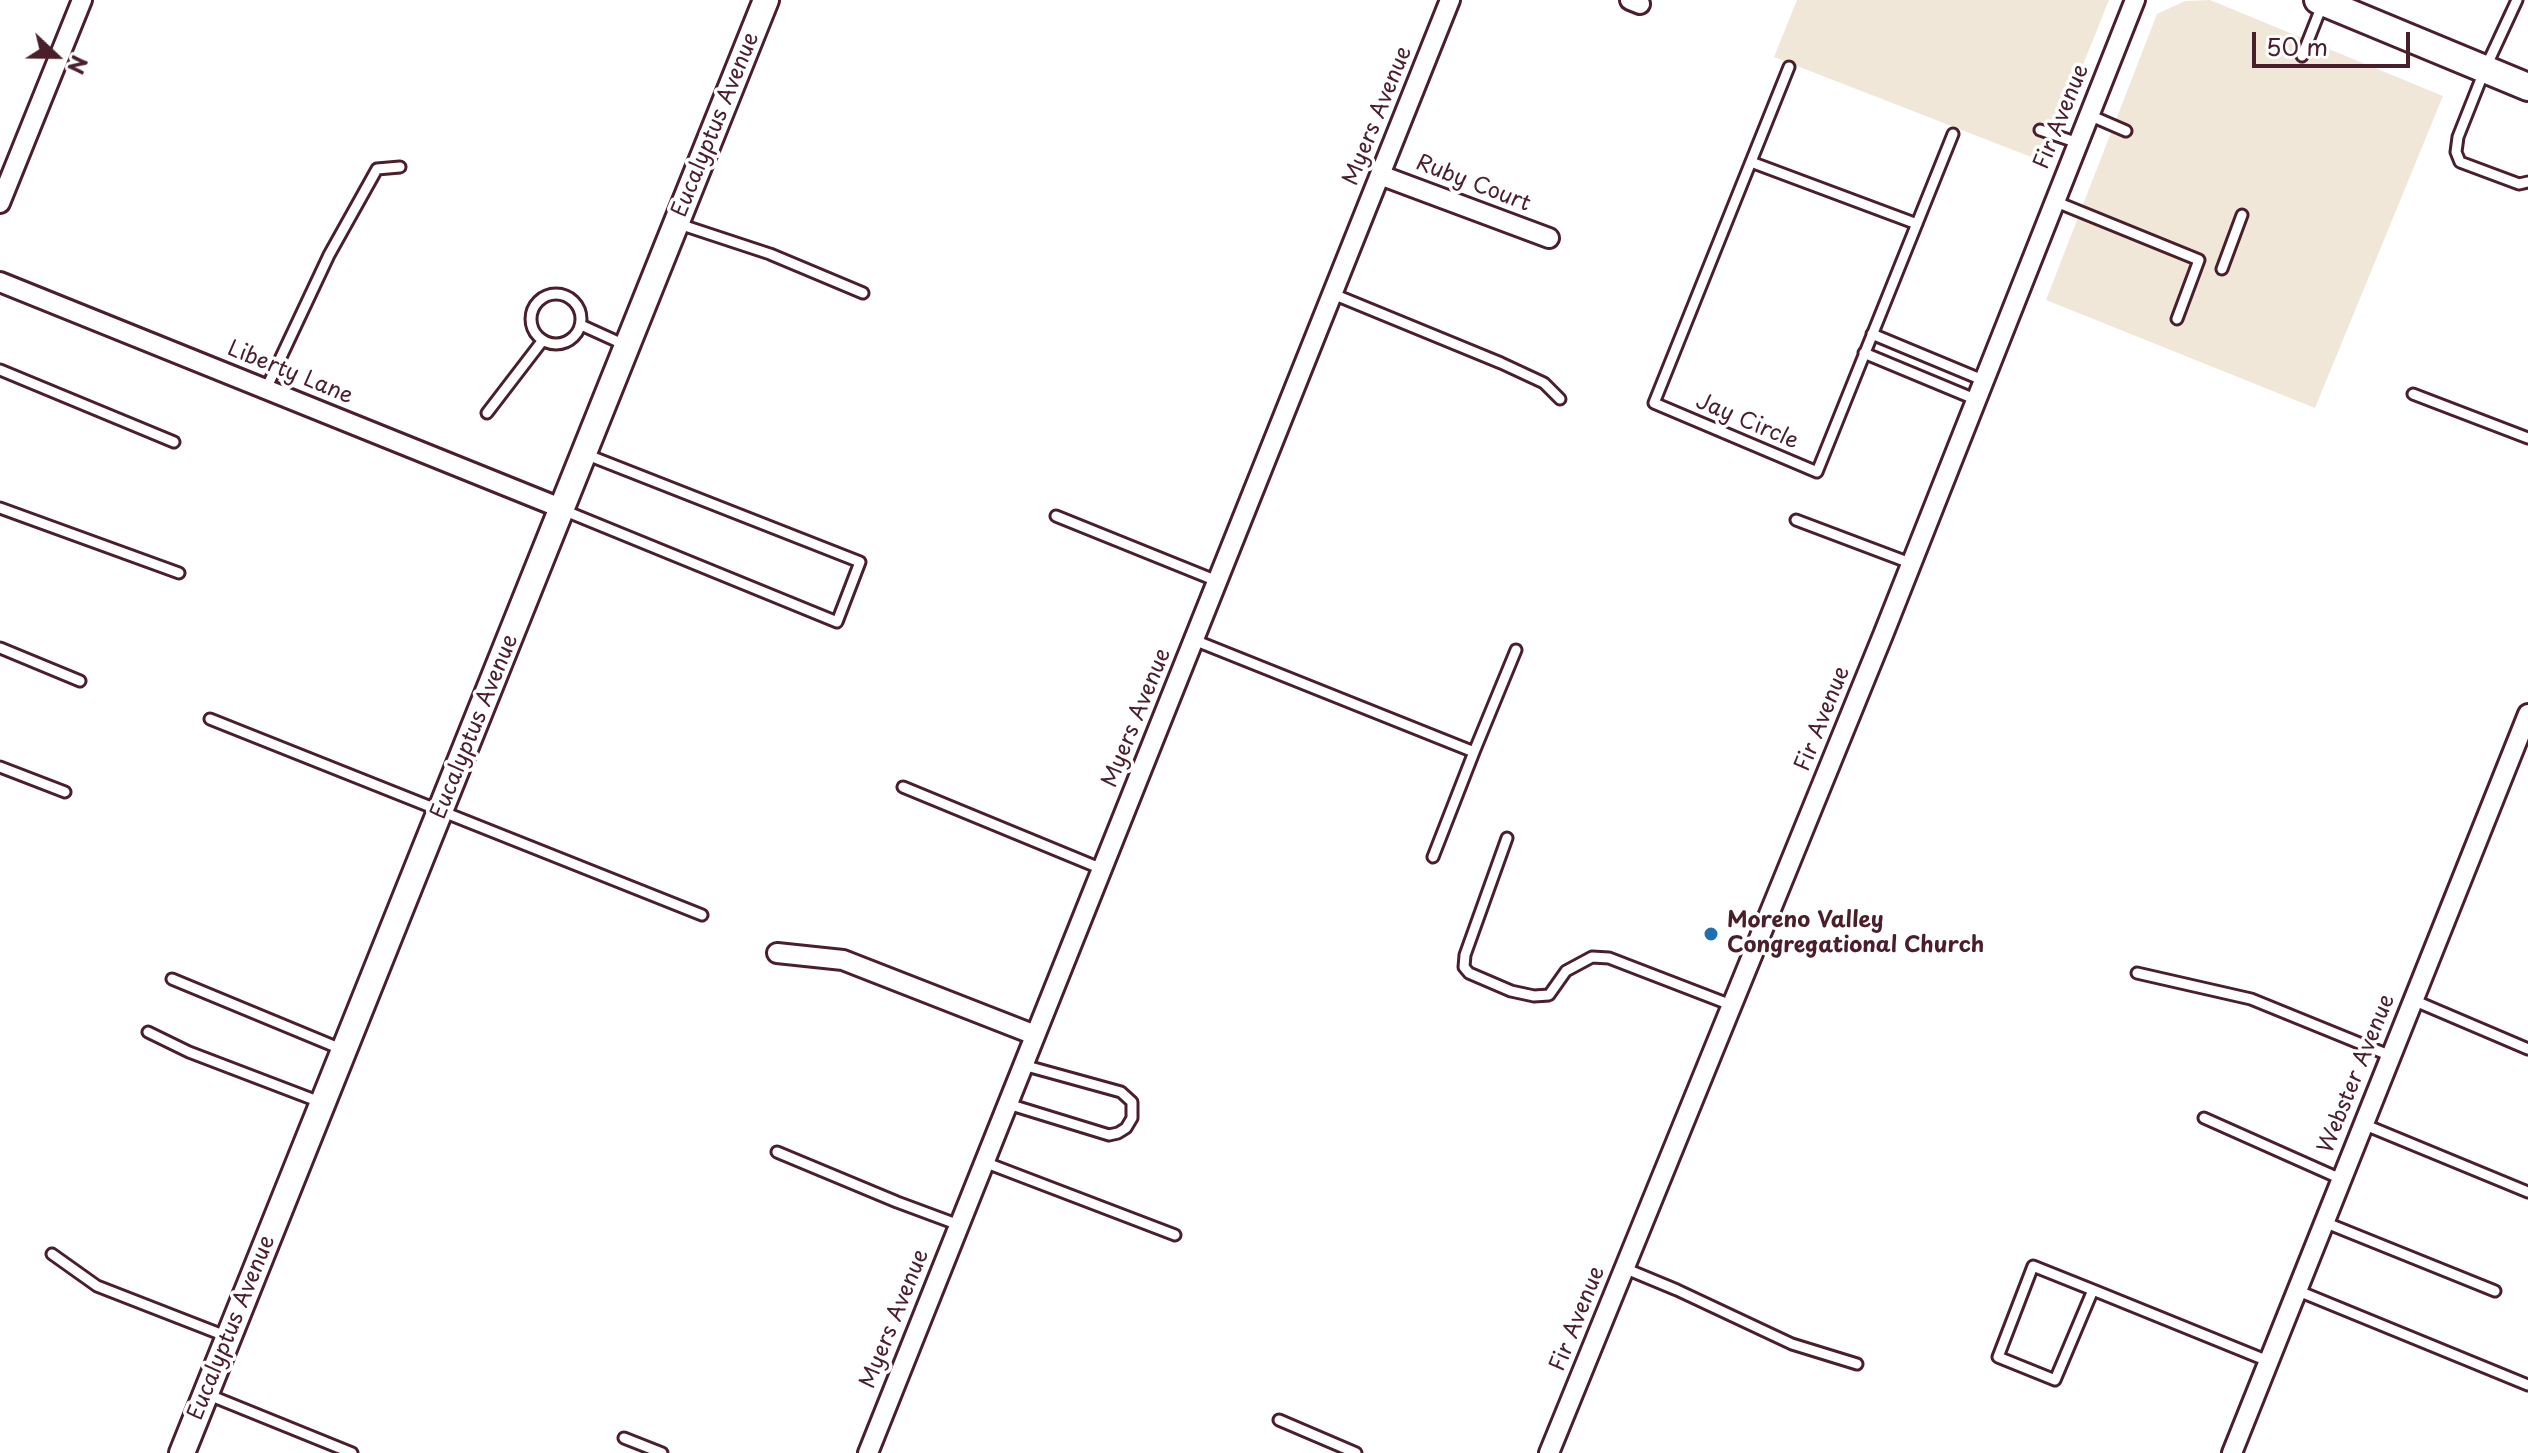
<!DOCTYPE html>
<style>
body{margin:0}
#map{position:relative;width:2528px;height:1453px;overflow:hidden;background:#fff;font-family:"Playpen Sans",sans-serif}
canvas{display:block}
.north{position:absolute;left:16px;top:16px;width:80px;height:80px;-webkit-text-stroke:6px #fff;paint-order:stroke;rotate:112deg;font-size:22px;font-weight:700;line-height:32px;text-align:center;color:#4a1f2b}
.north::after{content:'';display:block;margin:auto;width:28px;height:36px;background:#4a1f2b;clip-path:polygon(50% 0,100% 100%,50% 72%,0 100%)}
.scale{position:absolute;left:2252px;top:32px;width:158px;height:36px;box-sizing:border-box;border:4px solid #4a1f2b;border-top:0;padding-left:10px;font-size:24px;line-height:28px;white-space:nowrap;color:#4a1f2b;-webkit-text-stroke:6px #fff;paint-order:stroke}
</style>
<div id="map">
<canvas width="2528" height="1453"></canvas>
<div class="north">N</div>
<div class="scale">50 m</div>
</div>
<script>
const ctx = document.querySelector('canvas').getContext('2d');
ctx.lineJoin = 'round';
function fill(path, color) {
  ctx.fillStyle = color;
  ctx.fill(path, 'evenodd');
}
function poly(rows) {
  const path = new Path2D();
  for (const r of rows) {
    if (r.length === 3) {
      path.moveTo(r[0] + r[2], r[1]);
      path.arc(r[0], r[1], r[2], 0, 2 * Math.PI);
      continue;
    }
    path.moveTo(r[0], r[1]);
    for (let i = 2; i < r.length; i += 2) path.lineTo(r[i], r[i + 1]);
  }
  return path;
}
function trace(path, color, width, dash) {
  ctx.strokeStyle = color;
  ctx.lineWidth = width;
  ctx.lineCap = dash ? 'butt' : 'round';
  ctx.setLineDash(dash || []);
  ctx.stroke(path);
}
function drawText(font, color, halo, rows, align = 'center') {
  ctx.font = font + ' "Playpen Sans",sans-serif';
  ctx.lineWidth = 7;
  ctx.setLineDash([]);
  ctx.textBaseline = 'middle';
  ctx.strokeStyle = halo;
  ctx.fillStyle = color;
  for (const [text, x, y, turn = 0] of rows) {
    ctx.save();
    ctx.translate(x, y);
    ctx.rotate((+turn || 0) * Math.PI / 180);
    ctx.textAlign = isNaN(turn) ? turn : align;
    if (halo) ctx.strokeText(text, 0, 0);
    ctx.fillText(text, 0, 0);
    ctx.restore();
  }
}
fill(poly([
 [1797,0,2109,0,2044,162,1774,57],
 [2210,0,2443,96,2315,408,2046,300,2157,14,2185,1]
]), '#f0e7d9');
const service = poly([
 [2517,0,2485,69,2458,137,2456,152,2460,162,2519,184,2528,182],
 [2302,56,2323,3],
 [1789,67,1654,403,1817,472,1953,134],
 [2089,115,2126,131],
 [2040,130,2078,143],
 [1751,162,1917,224],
 [2054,201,2199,260,2177,319],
 [679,224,770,254,863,293],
 [2222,269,2242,215],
 [556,319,25],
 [1333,294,1501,363,1544,383,1560,399],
 [581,325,625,345],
 [1872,334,1985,381],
 [1864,353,1977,400],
 [0,370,174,442],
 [266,389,329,255,377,169,400,167],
 [2413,394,2528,438],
 [487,413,543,340],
 [0,508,179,573],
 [563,510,837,622,860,562,585,454],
 [1056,516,1217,581],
 [1796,520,1910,563],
 [1194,640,1474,752,1516,650],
 [0,648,80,681],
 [210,719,702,915],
 [0,767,65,792],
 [903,787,1102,869],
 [1507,838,1465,955,1464,967,1469,973,1511,991,1534,996,1549,995,1566,971,1592,957,1609,958,1731,1005],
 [1433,857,1474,752],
 [2137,973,2251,999,2391,1056],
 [172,979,341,1049],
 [2413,1000,2528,1049],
 [148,1032,189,1052,320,1102],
 [1008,1104,1109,1135,1118,1133,1126,1128,1132,1118,1132,1102,1121,1092,1023,1065],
 [2204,1118,2341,1179],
 [2363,1124,2528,1192],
 [777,1152,897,1202,959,1225],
 [984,1162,1175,1235],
 [2324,1222,2495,1291],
 [52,1254,97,1286,228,1337],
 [1624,1268,1677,1290,1792,1344,1857,1364],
 [2093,1290,2055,1380,1998,1357,2033,1266,2093,1290,2268,1361],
 [2296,1290,2528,1385],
 [209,1395,352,1453],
 [1279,1420,1356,1453],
 [624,1438,662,1453]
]);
const minor = poly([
 [1630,0,1640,4],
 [1380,175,1549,238],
 [0,203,82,0],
 [0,282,563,509],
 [777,953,843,960,1035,1035],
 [868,1453,1450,0],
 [1549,1453,1883,635,2135,0],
 [2232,1453,2528,714]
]);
const tertiary = poly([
 [182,1453,766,0]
]);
const secondary = poly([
 [2318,0,2528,87]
]);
trace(service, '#4a1f2b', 15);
trace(minor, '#4a1f2b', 24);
trace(tertiary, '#4a1f2b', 30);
trace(secondary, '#4a1f2b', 32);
trace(service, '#fff', 9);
trace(minor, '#fff', 18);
trace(tertiary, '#fff', 24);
trace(secondary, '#fff', 26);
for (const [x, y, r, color] of [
 [1711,934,8,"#1f6fb2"]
]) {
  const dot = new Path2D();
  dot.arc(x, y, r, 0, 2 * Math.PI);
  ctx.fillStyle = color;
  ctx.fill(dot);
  trace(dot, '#fff', 3);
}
drawText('22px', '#4a1f2b', '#fff', [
 ["Myers Avenue",1378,116,-68],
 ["Fir Avenue",2062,117,-68],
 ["Eucalyptus Avenue",716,125,-68],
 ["Ruby Court",1473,184,21],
 ["Liberty Lane",290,373,22],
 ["Jay Circle",1747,422,23],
 ["Myers Avenue",1137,718,-68],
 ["Fir Avenue",1823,719,-68],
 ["Eucalyptus Avenue",475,727,-68],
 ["Webster Avenue",2357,1074,-68],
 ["Myers Avenue",895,1319,-68],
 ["Fir Avenue",1578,1319,-68],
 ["Eucalyptus Avenue",232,1328,-68]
]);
drawText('bold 22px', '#4a1f2b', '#fff', [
 ["Moreno Valley",1727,921],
 ["Congregational Church",1727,946]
], 'left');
</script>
